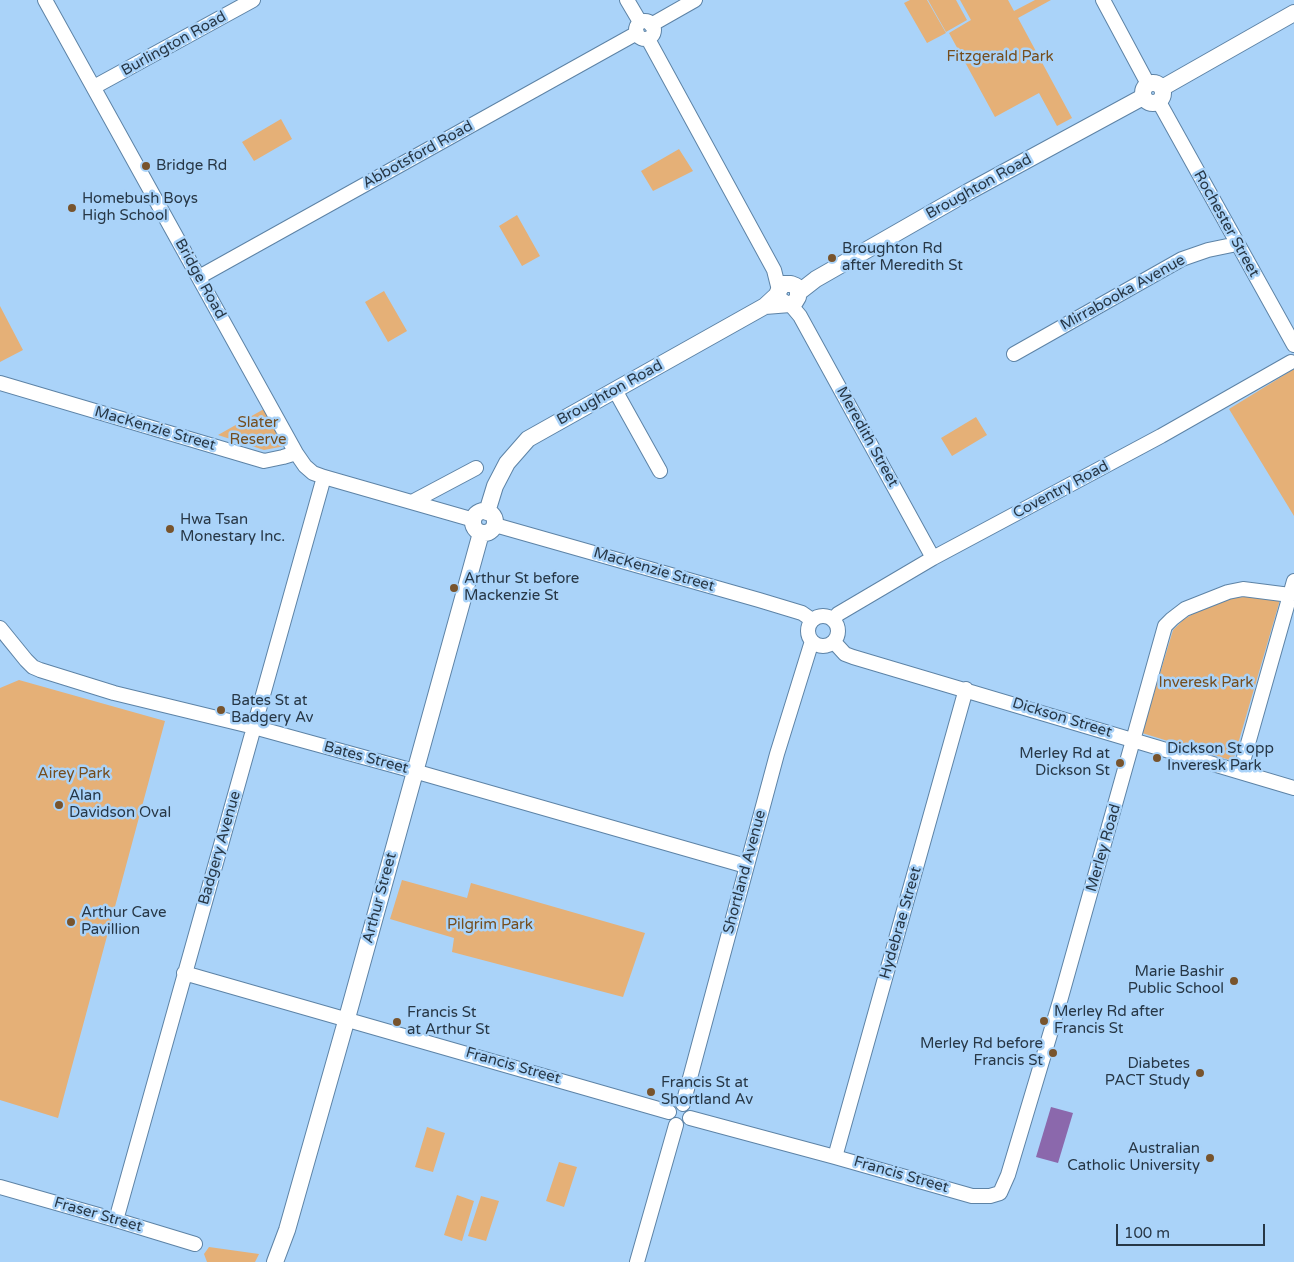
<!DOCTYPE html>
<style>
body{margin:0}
#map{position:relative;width:1294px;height:1262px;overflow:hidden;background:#aad3f9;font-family:"Varela Round",sans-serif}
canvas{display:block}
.scale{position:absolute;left:1116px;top:1224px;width:149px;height:22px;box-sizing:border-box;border:2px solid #273746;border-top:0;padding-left:6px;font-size:15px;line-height:18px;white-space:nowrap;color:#273746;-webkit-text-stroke:4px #aad3f9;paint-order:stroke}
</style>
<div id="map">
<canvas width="1294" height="1262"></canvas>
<div class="scale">100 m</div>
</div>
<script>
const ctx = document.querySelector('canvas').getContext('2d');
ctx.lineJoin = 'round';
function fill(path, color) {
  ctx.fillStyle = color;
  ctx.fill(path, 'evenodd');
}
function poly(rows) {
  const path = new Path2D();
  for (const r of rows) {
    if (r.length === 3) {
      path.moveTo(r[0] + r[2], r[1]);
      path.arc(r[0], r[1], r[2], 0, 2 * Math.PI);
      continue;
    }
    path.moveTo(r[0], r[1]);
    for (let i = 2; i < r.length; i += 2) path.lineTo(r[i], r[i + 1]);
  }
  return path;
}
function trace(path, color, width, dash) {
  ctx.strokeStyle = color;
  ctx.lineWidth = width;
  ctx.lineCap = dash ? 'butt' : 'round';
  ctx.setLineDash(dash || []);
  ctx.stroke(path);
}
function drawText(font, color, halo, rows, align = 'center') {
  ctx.font = font + ' "Varela Round",sans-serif';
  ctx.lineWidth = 5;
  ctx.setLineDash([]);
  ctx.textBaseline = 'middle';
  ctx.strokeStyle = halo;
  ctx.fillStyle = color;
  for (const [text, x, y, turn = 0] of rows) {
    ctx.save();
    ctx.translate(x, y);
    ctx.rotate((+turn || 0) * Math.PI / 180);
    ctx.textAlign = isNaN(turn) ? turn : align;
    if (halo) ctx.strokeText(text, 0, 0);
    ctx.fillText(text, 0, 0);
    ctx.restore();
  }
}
fill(poly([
 [910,0,927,0,946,33,927,43,904,3],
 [928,0,956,0,967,20,946,32],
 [960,0,1008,0,1014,11,1035,0,1051,0,1018,18,1072,118,1057,126,1039,93,995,117,949,33,971,20],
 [281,119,292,139,254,161,242,142],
 [679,149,693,171,653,191,641,171],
 [517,215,540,256,522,266,499,226],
 [384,291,407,331,388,342,365,302],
 [0,306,23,350,0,362],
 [1294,369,1294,516,1229,409],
 [264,409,285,446,264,450,218,435],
 [976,417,987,435,952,456,941,438],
 [1257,596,1280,600,1233,761,1142,733,1173,630,1183,620,1204,607,1231,598],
 [19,680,165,721,58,1118,0,1100,0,688],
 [402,880,467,898,471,883,645,933,623,997,452,952,454,938,390,919],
 [427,1127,445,1133,433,1172,415,1167],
 [559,1162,577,1167,564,1207,546,1201],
 [457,1195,474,1201,462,1241,444,1235],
 [481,1196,499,1201,486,1241,468,1236],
 [209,1247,259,1254,255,1262,207,1262,204,1254]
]), '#e5b077');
fill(poly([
 [1051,1107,1073,1113,1058,1163,1036,1157]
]), '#8b68ac');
const minor = poly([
 [45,0,296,453,305,466,313,473,324,477,474,520],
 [627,0,640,22],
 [1103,0,1148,84],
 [645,30,9],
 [651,25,695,0],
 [648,39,774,270,779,290],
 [94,87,253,0],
 [1159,102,1294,345],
 [199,277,637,33],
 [790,304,800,316,933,558],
 [1014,354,1182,259,1208,250,1237,244],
 [0,383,264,461,283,457,296,453],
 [616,392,660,471],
 [412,502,476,468],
 [495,525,759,600,802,613,812,620],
 [823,631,15],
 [833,620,838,614,933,558,1161,436,1291,362],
 [0,628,26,660,33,667,40,670,114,693,250,726,414,771,746,866],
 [834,642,845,654,853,657,1294,788],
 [1240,772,1294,581],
 [184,973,669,1112],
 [683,1104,777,754,812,641],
 [690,1118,835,1157,972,1196,990,1196,1000,1193,1008,1175,1060,1001,1165,626,1172,619,1185,609,1228,592,1243,589,1290,595],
 [835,1157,966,689],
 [0,1187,116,1220,195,1244],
 [116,1220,324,477],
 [637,1262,676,1125]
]);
const major = poly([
 [1153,93,10],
 [1162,88,1294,13],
 [798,293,816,279,968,192,1143,97],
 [765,306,790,304,795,302,798,297,798,291,796,286,791,284,783,284,778,292,779,299,786,304],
 [484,522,11],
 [487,512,495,486,507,463,528,439,765,306,778,294],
 [275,1262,287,1230,347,1018,481,533]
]);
trace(minor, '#5d83a6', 16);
trace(major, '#5d83a6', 18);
trace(minor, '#fff', 14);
trace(major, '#fff', 16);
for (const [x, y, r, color] of [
 [146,166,5,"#78542d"],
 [72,208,5,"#78542d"],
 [832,258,5,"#78542d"],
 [170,529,5,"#78542d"],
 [454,588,5,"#78542d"],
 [221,710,5,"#78542d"],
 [1157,758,5,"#78542d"],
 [1120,763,5,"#78542d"],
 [59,805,5,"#78542d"],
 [71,922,5,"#78542d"],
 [1234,981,5,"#78542d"],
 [1044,1021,5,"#78542d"],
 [397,1022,5,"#78542d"],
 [1053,1053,5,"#78542d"],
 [1200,1073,5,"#78542d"],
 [651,1092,5,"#78542d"],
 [1210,1158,5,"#78542d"]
]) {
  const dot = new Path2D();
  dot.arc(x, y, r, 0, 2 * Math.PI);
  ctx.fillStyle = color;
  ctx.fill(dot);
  trace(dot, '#aad3f9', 2);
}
drawText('15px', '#273746', '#aad3f9', [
 ["Burlington Road",174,44,-29],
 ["Abbotsford Road",418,155,-29],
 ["Broughton Road",979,187,-29],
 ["Rochester Street",1226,224,61],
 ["Bridge Road",200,279,61],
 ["Mirrabooka Avenue",1123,293,-29],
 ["Broughton Road",610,393,-29],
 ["MacKenzie Street",155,429,16],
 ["Meredith Street",867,437,61],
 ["Coventry Road",1061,490,-28],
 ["MacKenzie Street",654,570,16],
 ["Dickson Street",1062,718,17],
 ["Bates Street",366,758,15],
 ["Badgery Avenue",220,848,-74],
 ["Merley Road",1104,848,-74],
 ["Shortland Avenue",745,872,-75],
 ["Arthur Street",380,898,-75],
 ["Hydebrae Street",901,923,-74],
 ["Francis Street",513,1066,16],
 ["Francis Street",901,1175,16],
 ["Fraser Street",98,1215,16]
]);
drawText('15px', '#754d1d', '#aad3f9', [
 ["Fitzgerald Park",1000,57],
 ["Slater",258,423],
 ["Reserve",258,440],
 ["Inveresk Park",1206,683],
 ["Airey Park",74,774],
 ["Pilgrim Park",490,925]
]);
drawText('15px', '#273746', '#aad3f9', [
 ["Bridge Rd",156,166],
 ["Homebush Boys",82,199],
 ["High School",82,216],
 ["Broughton Rd",842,249],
 ["after Meredith St",842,266],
 ["Hwa Tsan",180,520],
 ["Monestary Inc.",180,537],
 ["Arthur St before",464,579],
 ["Mackenzie St",464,596],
 ["Bates St at",231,701],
 ["Badgery Av",231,718],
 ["Dickson St opp",1167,749],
 ["Inveresk Park",1167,766],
 ["Merley Rd at",1110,754,"right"],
 ["Dickson St",1110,771,"right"],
 ["Alan",69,796],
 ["Davidson Oval",69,813],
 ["Arthur Cave",81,913],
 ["Pavillion",81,930],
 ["Marie Bashir",1224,972,"right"],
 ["Public School",1224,989,"right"],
 ["Merley Rd after",1054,1012],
 ["Francis St",1054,1029],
 ["Francis St",407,1013],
 ["at Arthur St",407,1030],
 ["Merley Rd before",1043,1044,"right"],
 ["Francis St",1043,1061,"right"],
 ["Diabetes",1190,1064,"right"],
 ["PACT Study",1190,1081,"right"],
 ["Francis St at",661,1083],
 ["Shortland Av",661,1100],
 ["Australian",1200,1149,"right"],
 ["Catholic University",1200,1166,"right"]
], 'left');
</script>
